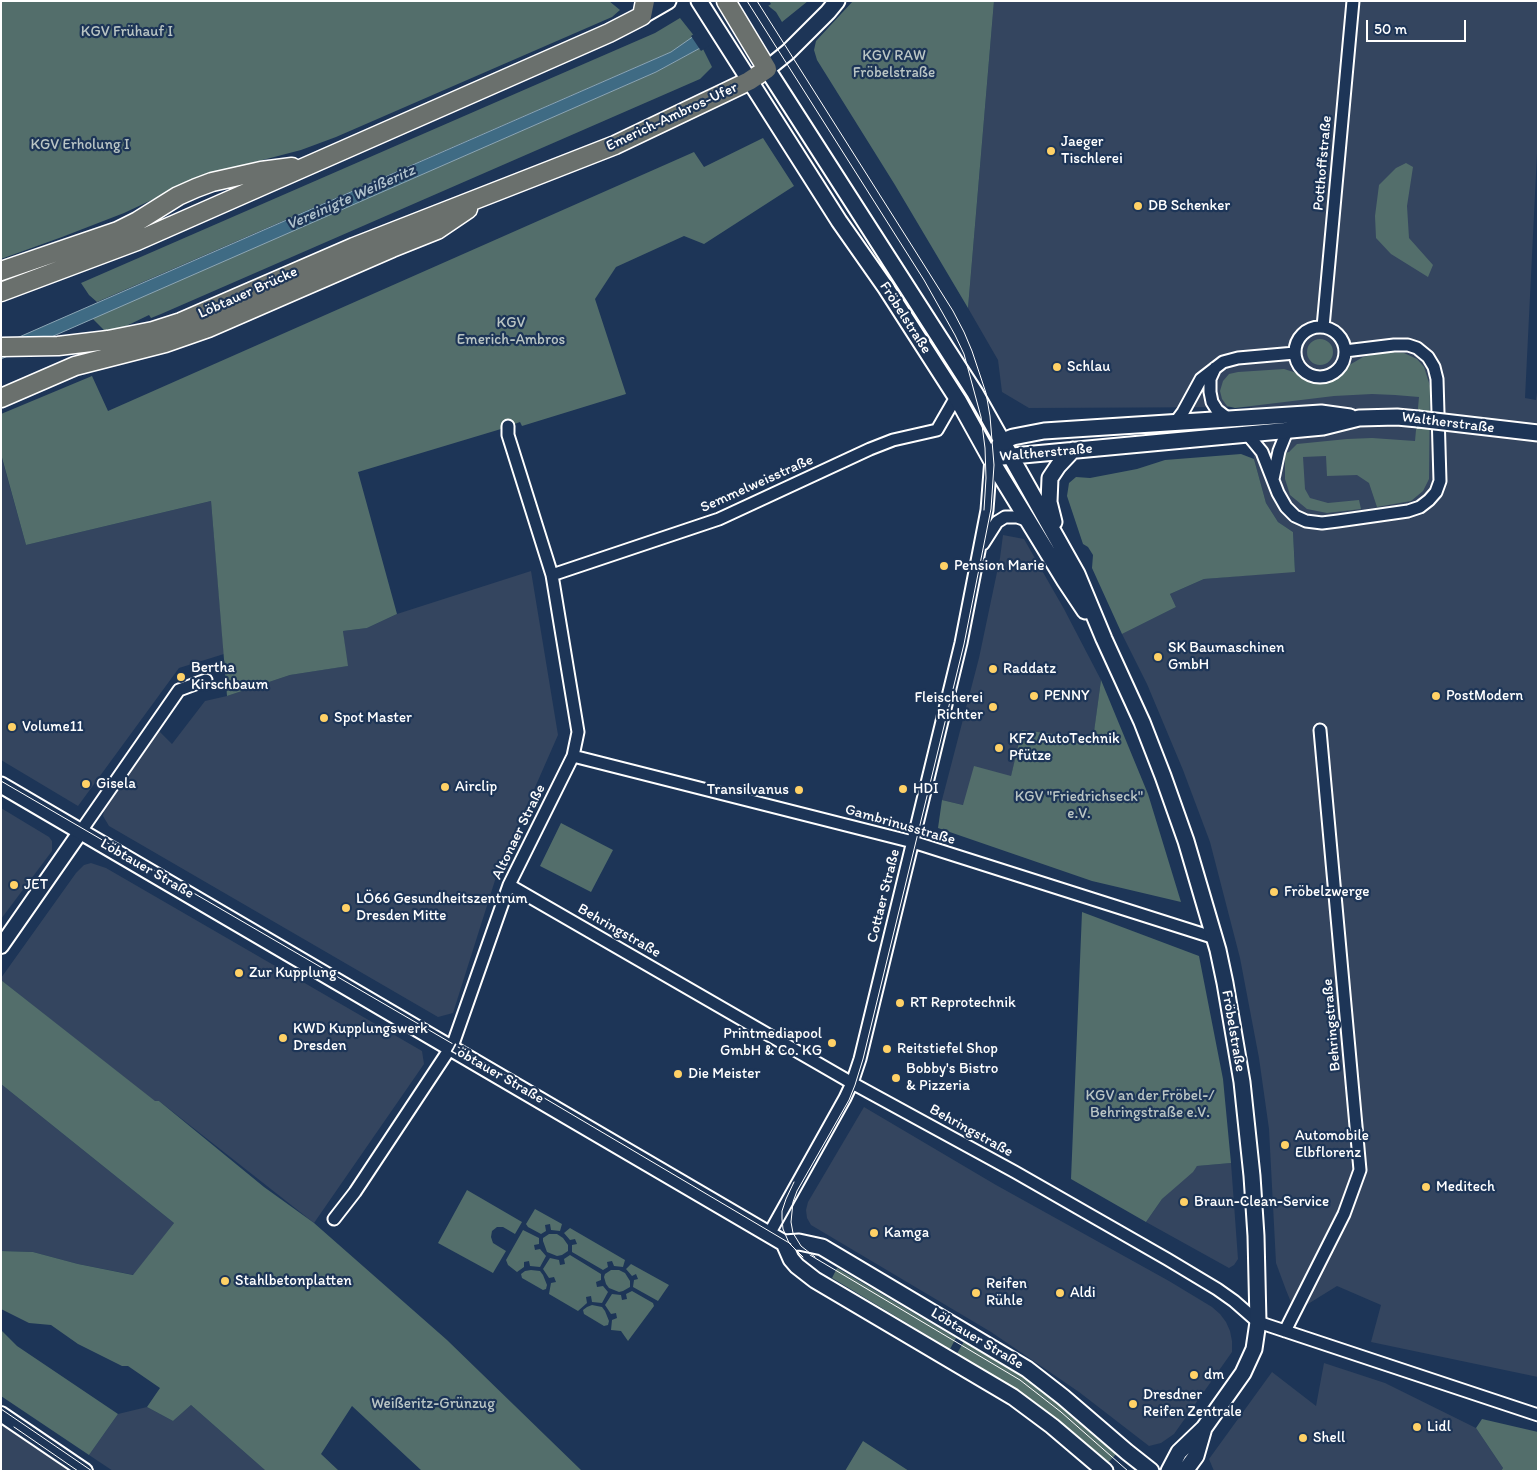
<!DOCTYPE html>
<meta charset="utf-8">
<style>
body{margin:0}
#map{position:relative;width:1539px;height:1472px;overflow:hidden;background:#1d3557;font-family:Itim,sans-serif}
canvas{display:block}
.frame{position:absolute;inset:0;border:2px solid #fff;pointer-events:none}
.scale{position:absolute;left:1366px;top:20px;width:100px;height:22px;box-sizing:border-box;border:2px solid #fff;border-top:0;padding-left:6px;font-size:15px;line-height:18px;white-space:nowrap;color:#fff;-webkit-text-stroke:4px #1d3557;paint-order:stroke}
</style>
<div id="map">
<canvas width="1539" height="1472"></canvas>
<div class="frame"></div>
<div class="scale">50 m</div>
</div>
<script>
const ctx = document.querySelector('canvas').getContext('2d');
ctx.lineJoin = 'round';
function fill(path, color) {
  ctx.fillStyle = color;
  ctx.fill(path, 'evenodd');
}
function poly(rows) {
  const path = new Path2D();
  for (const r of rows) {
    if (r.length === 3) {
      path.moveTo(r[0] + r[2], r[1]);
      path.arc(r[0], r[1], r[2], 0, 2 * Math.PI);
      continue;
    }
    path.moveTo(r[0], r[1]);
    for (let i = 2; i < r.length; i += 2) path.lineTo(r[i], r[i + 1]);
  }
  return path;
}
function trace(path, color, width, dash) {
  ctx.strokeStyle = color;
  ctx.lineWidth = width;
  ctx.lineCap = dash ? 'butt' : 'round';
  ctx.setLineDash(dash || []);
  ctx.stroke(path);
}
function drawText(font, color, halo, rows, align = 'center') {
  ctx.font = font + ' Itim,sans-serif';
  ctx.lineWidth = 4.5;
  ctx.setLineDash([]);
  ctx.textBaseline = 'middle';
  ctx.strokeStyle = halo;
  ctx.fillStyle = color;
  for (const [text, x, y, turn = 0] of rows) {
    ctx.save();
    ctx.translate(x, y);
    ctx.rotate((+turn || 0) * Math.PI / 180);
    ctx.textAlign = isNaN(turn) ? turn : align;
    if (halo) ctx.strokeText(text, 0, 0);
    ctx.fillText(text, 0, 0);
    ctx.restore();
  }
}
fill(poly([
 [994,1,1538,1,1538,133,1525,398,1536,400,1538,385,1538,1377,1371,1342,1381,1305,1337,1286,1295,1312,1286,1290,1276,1263,1269,1129,1259,1058,1240,958,1210,842,1183,770,1147,684,1122,634,1176,607,1170,594,1204,579,1295,571,1293,532,1278,522,1266,503,1254,459,1250,407,1029,408,1002,392,998,360,968,308],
 [1,455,26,545,211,501,224,654,179,668,78,806,1,760],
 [1003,535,1024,539,1064,609,1101,680,1093,740,1023,730,1011,776,963,805,942,800,979,658,1000,558],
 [531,571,558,735,497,874,453,1013,438,1017,109,826,103,816,105,805,158,730,172,744,205,701,227,696,290,675,347,666,343,631,367,628,397,614],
 [1,808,49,837,52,841,52,851,1,919],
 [91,863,106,868,422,1051,424,1064,314,1223,159,1101,155,1102,1,980,1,978,76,873,84,865],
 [1,1084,174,1223,134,1275,78,1264,33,1252,1,1251],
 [864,1107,996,1185,1169,1281,1212,1307,1220,1314,1226,1322,1230,1331,1232,1341,1232,1352,1174,1434,1161,1443,1149,1446,1079,1392,991,1332,811,1225,807,1218,806,1210,808,1202],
 [1231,1163,1238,1259,1234,1265,1229,1268,1146,1222,1162,1199,1197,1166],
 [1324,1363,1385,1383,1476,1428,1503,1468,1501,1471,1214,1471,1209,1459,1272,1372,1316,1406],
 [191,1405,266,1471,113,1471,89,1455,118,1414,147,1407,173,1421],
 [1,1424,71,1471,1,1471]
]), '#34455f');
fill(poly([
 [1,1,609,1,620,10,612,17,336,137,301,150,205,175,124,213,62,237,1,259],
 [771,1,808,1,782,22,776,12,766,4],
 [853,1,994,1,968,308,895,185,817,60,814,50,816,41],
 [680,18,695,37,671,52,97,302,89,295,81,283,533,86,655,33],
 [702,47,712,67,700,79,161,314,151,318,149,315,120,329,106,332,92,318,656,72],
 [763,138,794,186,704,244,684,236,616,267,595,299,626,394,522,426,520,422,501,429,358,472,397,614,367,628,343,631,348,666,290,675,227,696,211,501,26,545,1,454,1,414,92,376,108,411,694,152,704,167],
 [1406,163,1413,167,1407,206,1409,238,1433,265,1428,277,1391,254,1376,238,1375,216,1379,185,1396,168],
 [1320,352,13],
 [1390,352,1404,353,1417,359,1424,367,1430,386,1429,479,1423,491,1411,501,1377,507,1369,483,1357,475,1327,476,1326,456,1303,457,1305,489,1310,498,1328,503,1359,500,1361,509,1327,513,1307,509,1290,495,1285,479,1285,453,1289,452,1297,444,1347,439,1372,438,1415,441,1419,397,1395,395,1372,394,1334,396,1235,408,1227,406,1222,399,1220,391,1223,381,1229,374,1238,372,1284,369,1297,373,1306,379,1317,382,1332,380,1341,374,1346,367,1363,357,1380,353],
 [1241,454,1254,459,1266,503,1278,522,1293,532,1295,572,1204,579,1170,594,1176,607,1122,634,1092,568,1093,555,1088,547,1083,544,1067,496,1069,483,1076,477,1090,478,1137,469,1165,460],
 [1101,680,1148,794,1181,902,1092,881,938,828,942,800,963,805,974,766,1011,776,1022,730,1093,739],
 [561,823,613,850,591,892,540,866],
 [1082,912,1199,956,1223,1079,1231,1163,1197,1166,1193,1172,1162,1199,1146,1222,1071,1179],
 [1,980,155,1101,159,1101,264,1187,314,1223,447,1340,582,1471,422,1471,352,1406,321,1454,339,1471,266,1471,191,1405,173,1421,147,1407,160,1388,128,1366,122,1366,78,1344,51,1325,29,1323,1,1309,1,1251,33,1252,78,1264,133,1275,174,1223,1,1084],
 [467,1190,522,1222,515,1234,503,1227,497,1227,492,1231,491,1237,493,1243,506,1251,493,1273,438,1243],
 [535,1209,562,1224,560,1231,551,1230,550,1224,545,1225,546,1231,541,1234,528,1227,526,1224],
 [570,1228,625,1260,623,1267,614,1266,612,1261,607,1262,608,1267,603,1270,572,1252,572,1245,577,1244,575,1239,570,1240,564,1233],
 [523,1230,539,1238,539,1244,534,1245,535,1250,540,1249,546,1256,540,1267,530,1266,529,1261,524,1262,524,1267,517,1272,508,1265,506,1260],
 [549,1234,557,1234,563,1238,568,1245,568,1251,562,1255,557,1256,547,1252,543,1241,543,1238],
 [570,1255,601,1274,601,1280,596,1282,597,1287,603,1286,608,1292,602,1303,592,1302,591,1296,586,1297,587,1303,578,1311,549,1294,551,1283,556,1282,554,1277,549,1278,543,1269,550,1258,559,1260,560,1265,565,1264,564,1259],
 [631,1264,669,1285,658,1301,633,1287,634,1280,638,1279,636,1274,632,1276,626,1269],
 [837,1268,956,1338,950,1349,832,1278],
 [531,1270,540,1271,543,1275,547,1285,546,1289,543,1290,522,1278,521,1274,525,1271],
 [611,1270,619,1270,625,1273,630,1281,630,1287,623,1291,619,1292,609,1288,606,1284,604,1277,605,1274],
 [632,1291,653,1303,654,1306,628,1341,621,1331,611,1330,612,1320,617,1318,616,1313,611,1314,605,1305,612,1294,621,1295,622,1300,627,1299,626,1294],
 [592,1305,602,1307,605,1311,609,1321,608,1325,604,1326,584,1314,583,1310,587,1307],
 [1,1330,17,1346,118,1414,89,1455,1,1396],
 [966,1338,1018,1369,1119,1451,1107,1464,1072,1433,1035,1402,1009,1384,1006,1385,955,1357],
 [1482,1419,1538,1432,1538,1471,1501,1471,1503,1468,1476,1428],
 [863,1441,909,1471,845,1471]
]), '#536e6b');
const water = poly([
 [744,1,771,1,702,47,656,72,1,359,1,345,51,323,671,52,744,1]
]);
fill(water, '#3f6b84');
trace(water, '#8ca6b5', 1);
fill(poly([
 [740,1,769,1,771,4,701,51,691,36]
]), '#1d3557');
const minor = poly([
 [1323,327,1353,1],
 [1320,352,25],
 [1215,368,1210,379,1210,392,1212,402,1217,410,1230,420],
 [1174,424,1183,412,1201,379,1223,362,1238,358,1295,353],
 [1248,435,1262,452,1278,493,1286,507,1295,516,1306,521,1322,523,1338,521,1408,511,1420,507,1429,500,1436,492,1440,481,1437,379,1434,367,1428,357,1417,348,1408,345,1394,345,1345,351],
 [1273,479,1279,451,1287,431],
 [983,544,997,522,1005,517,1017,517,1029,521],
 [552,575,719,519,870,449,893,440,937,430,956,397],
 [573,756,913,842,1215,938],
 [81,831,179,690,206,680],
 [509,885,852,1083,1015,1172,1167,1259,1217,1289,1234,1301,1258,1322,1538,1415],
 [334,1219,355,1192,453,1044,509,885,573,756,578,732,552,575,508,435,508,426],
 [769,1234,845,1098,852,1083,860,1059,961,643,987,510,991,458],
 [1285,1331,1344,1214,1360,1170,1320,730]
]);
const tertiary = poly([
 [1,946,81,831],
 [1,1414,85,1471]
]);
const secondary = poly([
 [699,1,839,221,886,288,958,400,994,465,1065,581,1085,611],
 [837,1,828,12,788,52,767,69,975,393,1077,574,1104,639,1142,722,1163,776,1186,841,1218,950,1225,983,1242,1082,1252,1176,1256,1236,1258,1322,1254,1349,1243,1373,1204,1428,1179,1452,1169,1471],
 [642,16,668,1],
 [998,447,1003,441,1013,437,1044,431,1321,413,1350,417],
 [1002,457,1323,427,1359,418,1397,417,1418,419],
 [1054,522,1049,502,1050,478,1058,466,1073,450],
 [1,785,784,1243,799,1242,822,1247,980,1341,1027,1369,1063,1397,1127,1452,1151,1471],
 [784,1243,791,1259,797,1266,815,1280,1013,1397,1052,1426,1105,1471],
 [1185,1471,1196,1456,1204,1428]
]);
const primary = poly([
 [1,271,118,231,138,221,178,196,196,188,212,182,261,171,292,167],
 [1,292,137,241,609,33,642,16,645,1],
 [1,347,58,346,108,340,153,331,181,322,354,247,615,145,726,92,749,81,767,69,726,1],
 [1,398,75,366,165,343,208,328,392,248,437,230,468,209]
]);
trace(minor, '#fff', 15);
trace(tertiary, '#fff', 18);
trace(secondary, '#fff', 19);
trace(primary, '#fff', 21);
trace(minor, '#1d3557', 11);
trace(tertiary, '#1d3557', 14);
trace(secondary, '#1d3557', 15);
trace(primary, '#6a706d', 18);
trace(poly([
 [747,1,924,280,955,335,964,354,981,417,985,448,986,478,984,510],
 [757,1,914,249,953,311,964,332,972,351,986,393,990,416,994,465,991,509,964,644,863,1059,855,1085,849,1100,797,1191,793,1202,791,1222,793,1233,801,1246,815,1257],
 [1,781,453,1044,791,1244],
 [794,1182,786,1199,782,1211,782,1219,783,1229,789,1243,803,1257],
 [810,1255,1020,1380,1061,1412,1128,1471],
 [1,1409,92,1471],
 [14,1427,78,1471]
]), '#fff', 1);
const secondaryBridge = poly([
 [1418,419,1538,433]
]);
trace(secondaryBridge, '#fff', 19, []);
trace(secondaryBridge, '#1d3557', 15);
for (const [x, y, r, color] of [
 [1051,151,5,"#ffd166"],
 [1138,206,5,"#ffd166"],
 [1057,367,5,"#ffd166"],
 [944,566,5,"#ffd166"],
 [1158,657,5,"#ffd166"],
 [993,669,5,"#ffd166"],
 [181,677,5,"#ffd166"],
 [1034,696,5,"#ffd166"],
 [1436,696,5,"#ffd166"],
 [993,707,5,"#ffd166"],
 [324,718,5,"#ffd166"],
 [12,727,5,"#ffd166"],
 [999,748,5,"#ffd166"],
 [86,784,5,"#ffd166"],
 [445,787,5,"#ffd166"],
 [903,789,5,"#ffd166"],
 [799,790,5,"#ffd166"],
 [14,885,5,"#ffd166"],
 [1274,892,5,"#ffd166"],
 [346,908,5,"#ffd166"],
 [239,973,5,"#ffd166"],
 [900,1003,5,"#ffd166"],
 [283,1038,5,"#ffd166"],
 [832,1043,5,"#ffd166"],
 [887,1049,5,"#ffd166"],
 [678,1074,5,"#ffd166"],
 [896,1078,5,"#ffd166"],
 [1285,1145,5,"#ffd166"],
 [1426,1187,5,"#ffd166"],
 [1184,1202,5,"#ffd166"],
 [874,1233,5,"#ffd166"],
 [225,1281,5,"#ffd166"],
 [976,1293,5,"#ffd166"],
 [1060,1293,5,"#ffd166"],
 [1194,1375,5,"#ffd166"],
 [1133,1404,5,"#ffd166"],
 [1417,1427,5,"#ffd166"],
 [1303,1438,5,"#ffd166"]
]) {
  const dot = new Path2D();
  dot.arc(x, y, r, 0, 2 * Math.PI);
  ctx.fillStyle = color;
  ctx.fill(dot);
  trace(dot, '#1d3557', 2);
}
drawText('15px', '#bac5c4', '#1d3557', [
 ["KGV Frühauf I",127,32],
 ["KGV RAW",894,56],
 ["Fröbelstraße",894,73],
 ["KGV Erholung I",80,145],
 ["KGV",511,323],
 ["Emerich-Ambros",511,340],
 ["KGV \"Friedrichseck\"",1079,797],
 ["e.V.",1079,814],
 ["KGV an der Fröbel-/",1150,1096],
 ["Behringstraße e.V.",1150,1113],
 ["Weißeritz-Grünzug",433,1404]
]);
drawText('15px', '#fff', '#1d3557', [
 ["Emerich-Ambros-Ufer",672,117,-25],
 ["Potthoffstraße",1323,163,-85],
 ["Löbtauer Brücke",248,293,-24],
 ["Fröbelstraße",905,318,57],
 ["Waltherstraße",1448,423,7],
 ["Waltherstraße",1046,453,-5],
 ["Semmelweisstraße",757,484,-24],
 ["Gambrinusstraße",900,825,16],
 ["Altonaer Straße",519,832,-64],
 ["Löbtauer Straße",147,869,30],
 ["Cottaer Straße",884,896,-76],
 ["Behringstraße",619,931,30],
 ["Behringstraße",1332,1025,-95],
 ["Fröbelstraße",1233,1031,80],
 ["Löbtauer Straße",497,1074,30],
 ["Behringstraße",971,1131,29],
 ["Löbtauer Straße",977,1339,31]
]);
drawText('15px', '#fff', '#1d3557', [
 ["Jaeger",1061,142],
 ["Tischlerei",1061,159],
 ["DB Schenker",1148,206],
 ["Schlau",1067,367],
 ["Pension Marie",954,566],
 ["SK Baumaschinen",1168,648],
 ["GmbH",1168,665],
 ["Bertha",191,668],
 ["Kirschbaum",191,685],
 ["Raddatz",1003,669],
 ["PENNY",1044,696],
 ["PostModern",1446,696],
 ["Fleischerei",983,698,"right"],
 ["Richter",983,715,"right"],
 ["Spot Master",334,718],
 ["Volume11",22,727],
 ["KFZ AutoTechnik",1009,739],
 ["Pfütze",1009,756],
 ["Gisela",96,784],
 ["Airclip",455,787],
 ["HDI",913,789],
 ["Transilvanus",789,790,"right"],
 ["JET",24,885],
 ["Fröbelzwerge",1284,892],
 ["LÖ66 Gesundheitszentrum",356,899],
 ["Dresden Mitte",356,916],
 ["Zur Kupplung",249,973],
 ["RT Reprotechnik",910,1003],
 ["KWD Kupplungswerk",293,1029],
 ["Dresden",293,1046],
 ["Printmediapool",822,1034,"right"],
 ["GmbH & Co. KG",822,1051,"right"],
 ["Reitstiefel Shop",897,1049],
 ["Bobby's Bistro",906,1069],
 ["& Pizzeria",906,1086],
 ["Die Meister",688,1074],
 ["Automobile",1295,1136],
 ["Elbflorenz",1295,1153],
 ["Meditech",1436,1187],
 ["Braun-Clean-Service",1194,1202],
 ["Kamga",884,1233],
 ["Stahlbetonplatten",235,1281],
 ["Reifen",986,1284],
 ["Rühle",986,1301],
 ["Aldi",1070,1293],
 ["dm",1204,1375],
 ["Dresdner",1143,1395],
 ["Reifen Zentrale",1143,1412],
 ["Lidl",1427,1427],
 ["Shell",1313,1438]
], 'left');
drawText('italic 16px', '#b2c4ce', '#1d3557', [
 ["Vereinigte Weißeritz",351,198,-24]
]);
</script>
